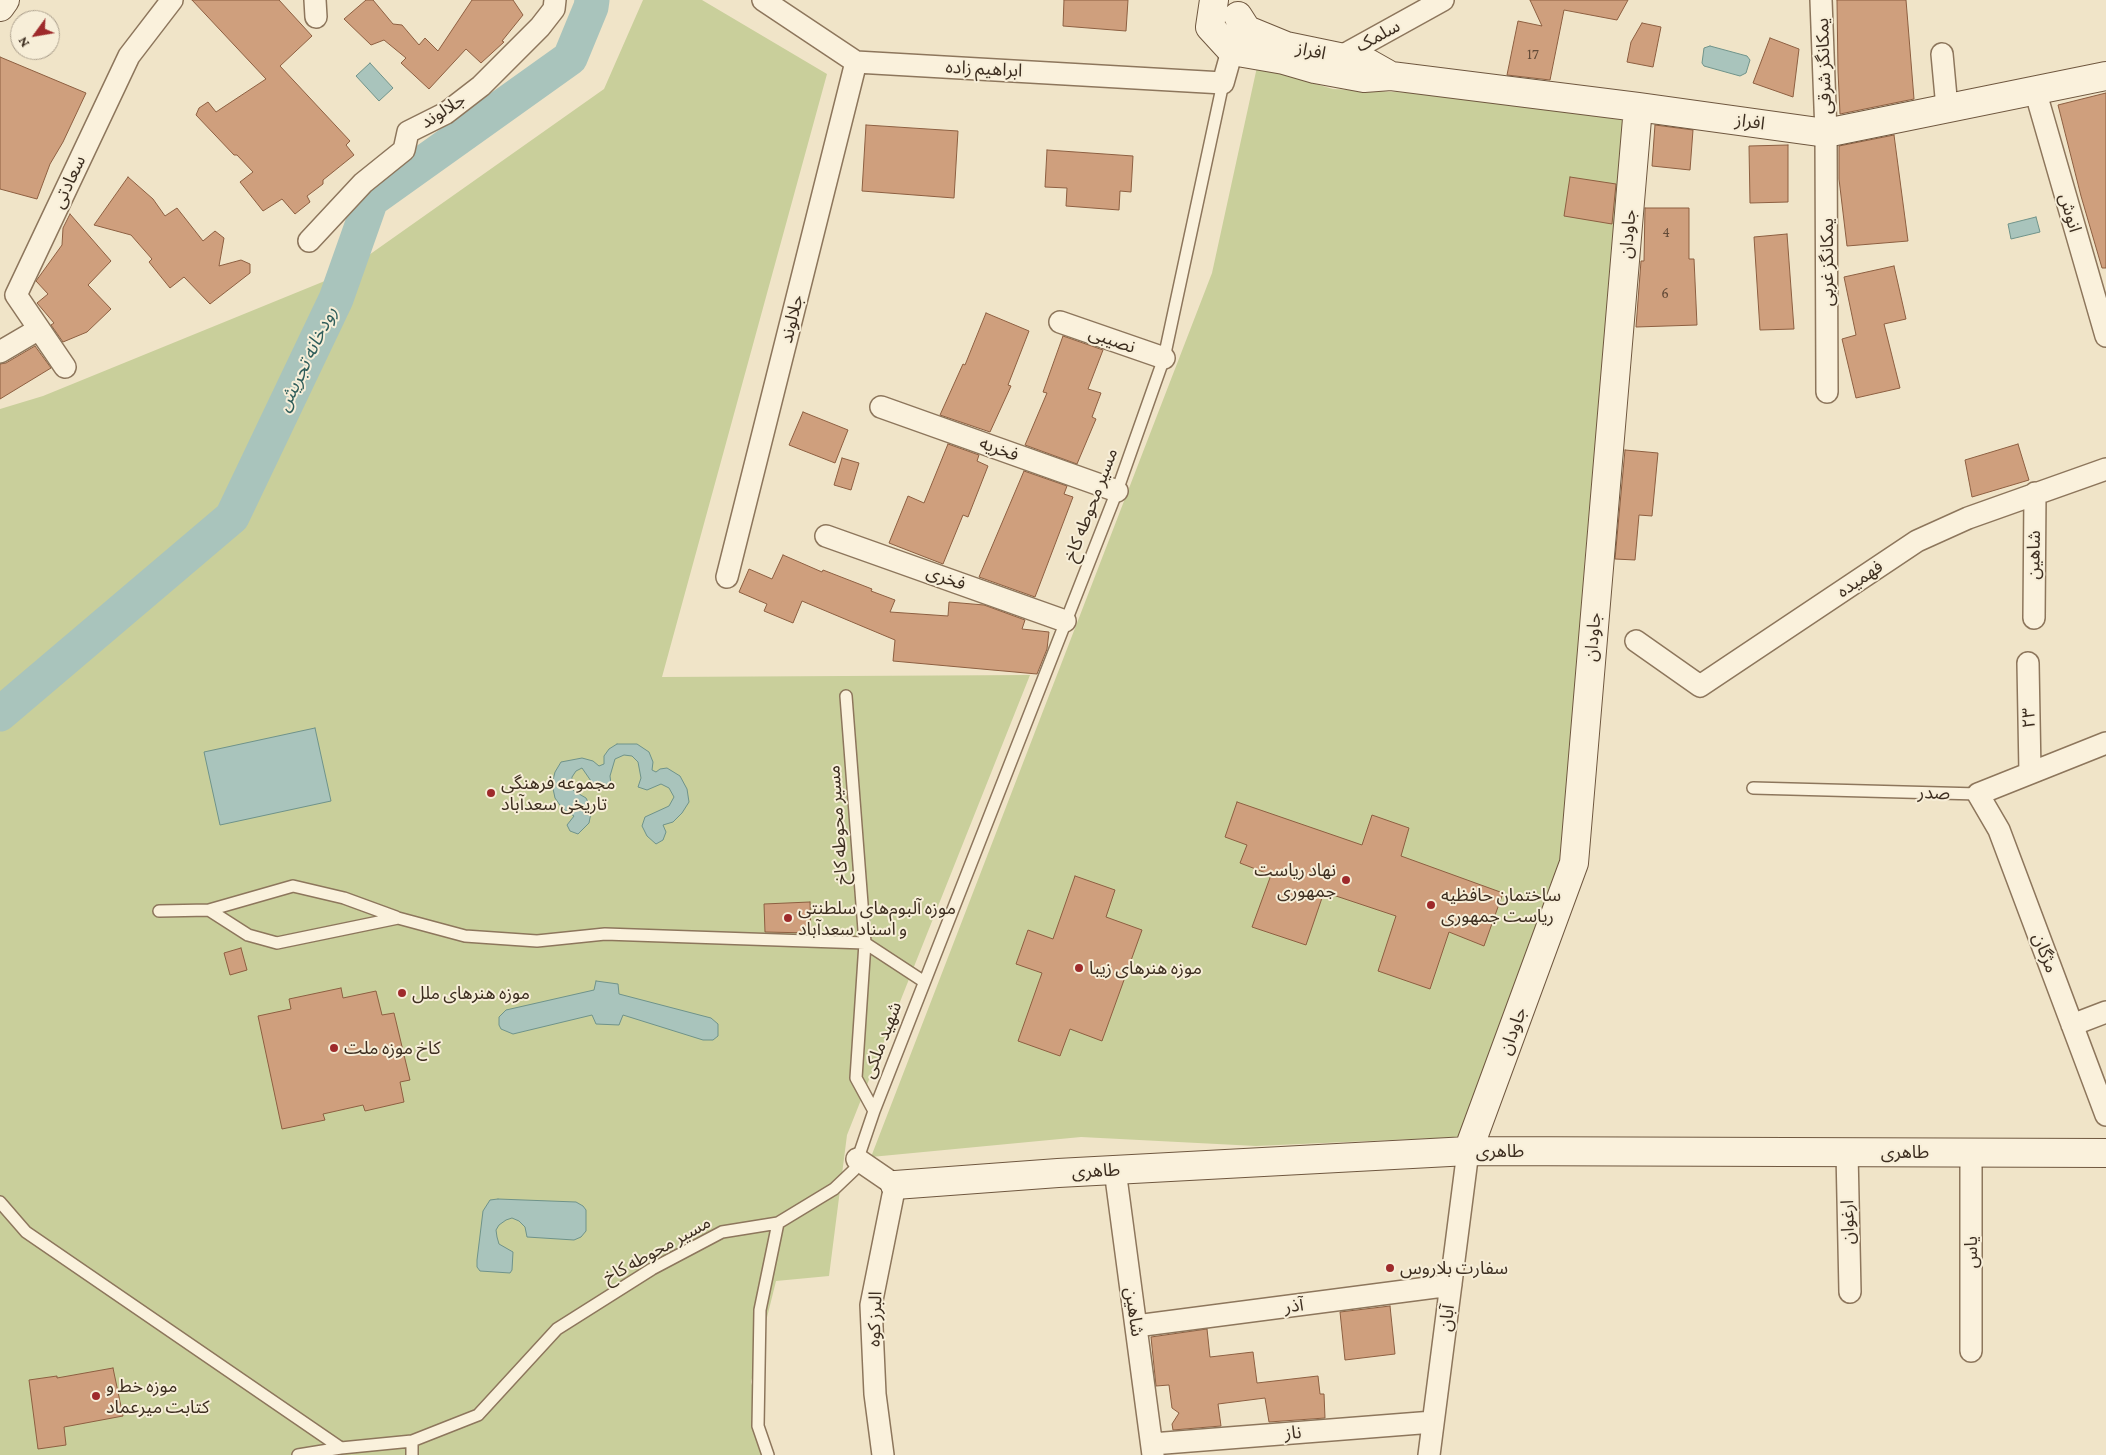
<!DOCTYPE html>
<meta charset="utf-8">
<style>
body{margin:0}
#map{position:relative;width:2106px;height:1455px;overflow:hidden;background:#f0e4c8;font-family:"Crimson Pro",serif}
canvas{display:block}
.north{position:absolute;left:10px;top:10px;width:50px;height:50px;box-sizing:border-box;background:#f7eed8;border:1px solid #ada18e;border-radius:50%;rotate:238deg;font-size:14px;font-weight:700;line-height:20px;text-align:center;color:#3d2e20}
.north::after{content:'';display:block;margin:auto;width:18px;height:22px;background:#9e2a2b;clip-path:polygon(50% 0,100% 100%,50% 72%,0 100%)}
</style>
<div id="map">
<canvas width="2106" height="1455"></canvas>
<div class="north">N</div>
</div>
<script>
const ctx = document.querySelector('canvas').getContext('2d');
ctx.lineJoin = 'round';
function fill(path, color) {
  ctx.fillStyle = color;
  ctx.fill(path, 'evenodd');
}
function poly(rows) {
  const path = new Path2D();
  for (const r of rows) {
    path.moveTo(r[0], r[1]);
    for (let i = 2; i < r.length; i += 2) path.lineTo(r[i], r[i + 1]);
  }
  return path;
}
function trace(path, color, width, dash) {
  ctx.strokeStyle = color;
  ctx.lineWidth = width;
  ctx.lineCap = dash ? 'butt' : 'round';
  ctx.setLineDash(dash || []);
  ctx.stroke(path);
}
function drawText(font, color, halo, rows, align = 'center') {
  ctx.font = font + ' "Crimson Pro","Noto Sans Arabic",serif';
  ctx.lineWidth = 4;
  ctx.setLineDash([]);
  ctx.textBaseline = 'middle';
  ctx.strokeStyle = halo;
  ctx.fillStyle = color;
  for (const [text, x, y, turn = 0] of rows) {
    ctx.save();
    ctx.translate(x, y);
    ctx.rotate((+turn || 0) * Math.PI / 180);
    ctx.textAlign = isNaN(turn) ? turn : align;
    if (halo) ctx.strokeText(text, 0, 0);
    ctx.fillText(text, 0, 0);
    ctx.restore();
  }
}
fill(poly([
 [643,0,702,0,827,74,662,677,1030,675,847,1135,829,1276,776,1281,751,1382,773,1455,0,1455,0,409,43,396,342,274,604,89],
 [1257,67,1333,89,1457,95,1624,115,1617,245,1585,557,1564,859,1459,1137,1256,1146,1081,1137,871,1157,1212,273]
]), '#c9cf9b');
const water = poly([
 [1710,46,1747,56,1750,60,1746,73,1740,76,1704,66,1702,63,1704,48,1710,46],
 [370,63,393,88,379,101,356,76,370,63],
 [2036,217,2040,232,2011,239,2008,224,2036,217],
 [315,728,331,801,220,825,204,752,315,728],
 [617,744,637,744,649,752,653,762,652,770,656,772,660,769,667,768,680,776,687,789,689,802,682,813,673,822,663,825,666,832,663,840,656,844,647,836,642,826,645,817,669,806,674,797,669,788,661,784,647,790,638,787,641,778,638,762,632,756,624,755,615,759,610,776,611,784,605,786,598,786,591,781,582,768,576,771,572,777,571,786,574,791,586,798,590,806,591,813,589,823,578,834,570,831,567,825,574,816,562,808,555,798,552,784,555,772,561,762,582,758,593,761,599,766,604,764,604,756,609,749,617,744],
 [596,981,618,984,619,994,711,1018,718,1024,718,1036,713,1040,703,1040,623,1015,619,1025,596,1024,592,1015,513,1034,501,1029,499,1025,499,1017,506,1010,594,990,596,981],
 [498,1199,576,1202,583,1206,586,1210,586,1231,581,1237,574,1240,527,1237,525,1227,519,1221,512,1218,506,1220,499,1225,496,1230,497,1237,499,1244,513,1252,512,1270,510,1273,480,1271,477,1267,477,1260,483,1211,490,1200,498,1199]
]);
fill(water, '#a9c4bc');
trace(water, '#6f938a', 1);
trace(poly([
 [0,714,232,517,336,299,371,200,570,58,591,7,592,0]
]), '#a9c4bc', 35);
const building = poly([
 [192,0,279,0,312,36,280,66,350,141,346,145,354,155,323,180,323,184,307,196,310,202,295,214,282,199,263,211,240,182,253,172,237,155,234,155,196,115,199,108,208,102,216,112,266,79,192,0],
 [366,0,373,0,393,24,402,25,419,45,425,38,438,51,472,0,513,0,523,15,502,41,504,42,481,63,466,49,429,89,401,63,406,58,384,40,371,45,344,19,366,0],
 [1064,0,1128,0,1126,31,1063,26,1064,0],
 [1530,0,1628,0,1617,20,1564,10,1550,80,1507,75,1518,21,1542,26,1530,0],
 [1837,0,1906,0,1914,99,1840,114,1838,71,1837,0],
 [1642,23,1661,27,1653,67,1627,62,1631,42,1642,23],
 [1770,38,1799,49,1793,97,1753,83,1770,38],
 [0,57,86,93,63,142,50,164,37,199,0,189,0,57],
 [2106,93,2106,268,2102,268,2081,196,2058,105,2106,93],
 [866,125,958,131,954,198,862,191,866,125],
 [1655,125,1693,130,1690,170,1652,166,1655,125],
 [1894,135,1908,241,1847,246,1839,179,1839,146,1894,135],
 [1788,145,1788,202,1750,203,1749,146,1788,145],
 [1047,150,1133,156,1131,192,1120,191,1119,210,1066,206,1067,188,1045,187,1047,150],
 [128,177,153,199,165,216,177,208,203,241,215,231,224,238,219,266,241,260,250,264,250,273,210,304,184,277,170,288,149,262,152,259,131,235,94,225,128,177],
 [1570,177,1616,184,1612,224,1564,216,1570,177],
 [1645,208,1689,208,1689,259,1694,259,1697,325,1636,327,1641,261,1644,261,1645,208],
 [70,214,111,261,88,285,111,309,87,332,63,342,51,325,54,323,37,303,48,294,36,281,62,245,63,228,70,214],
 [1787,234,1794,329,1760,330,1754,237,1787,234],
 [1894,266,1906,319,1884,324,1900,388,1856,398,1842,339,1856,335,1844,277,1894,266],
 [986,313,1029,331,1008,385,1011,386,990,432,940,415,963,364,965,365,986,313],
 [1063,336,1103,350,1088,389,1101,393,1092,417,1096,419,1077,464,1025,445,1047,393,1043,392,1063,336],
 [35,346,51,368,0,399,0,364,6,363,35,346],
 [803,412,848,430,835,463,789,445,803,412],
 [948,444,979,455,977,461,988,466,968,517,963,515,943,564,889,543,908,496,924,503,948,444],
 [2018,444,2029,480,1972,497,1965,460,2018,444],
 [1625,450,1658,453,1652,516,1639,515,1635,560,1615,559,1625,450],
 [842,458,859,463,851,490,834,485,842,458],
 [1024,471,1067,486,1064,494,1073,497,1035,597,979,577,1024,471],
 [783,555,822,572,823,570,872,589,871,591,895,600,890,612,948,616,949,602,984,605,1025,620,1022,629,1049,632,1047,649,1037,674,893,661,895,640,802,601,793,623,764,611,767,604,739,592,749,569,772,579,783,555],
 [1237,802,1362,845,1372,815,1409,828,1401,856,1503,893,1484,946,1449,932,1430,989,1378,971,1396,916,1324,892,1306,945,1252,927,1271,875,1240,863,1247,845,1225,837,1237,802],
 [1075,876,1115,890,1106,917,1142,930,1102,1041,1070,1029,1060,1056,1018,1041,1042,973,1016,964,1028,930,1053,939,1075,876],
 [810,902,811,933,765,932,764,904,810,902],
 [241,948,247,970,230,975,224,953,241,948],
 [341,988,343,998,376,991,382,1015,394,1013,410,1080,400,1082,404,1102,365,1111,363,1105,323,1114,325,1120,282,1129,258,1016,291,1009,289,999,341,988],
 [1390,1306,1395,1354,1345,1360,1340,1312,1390,1306],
 [1207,1329,1210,1357,1253,1352,1257,1383,1318,1376,1320,1394,1324,1394,1325,1418,1269,1422,1265,1398,1218,1404,1221,1426,1173,1430,1172,1424,1179,1413,1172,1408,1169,1385,1156,1386,1151,1337,1207,1329],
 [113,1368,123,1416,64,1427,66,1445,38,1449,29,1380,57,1376,57,1378,113,1368]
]);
fill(building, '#cf9f7d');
trace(building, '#8d5f41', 1);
const lane = poly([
 [1753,788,1978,794],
 [209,910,248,935,277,943,398,918,465,936,537,941,605,934,865,943,923,981],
 [159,911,209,910,293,886,344,898,396,917],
 [874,1111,1117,491,1164,358,1223,83],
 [0,1202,26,1232,341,1448],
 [298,1455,341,1448,412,1441,478,1415,557,1329,652,1269,722,1232,778,1223,834,1189,854,1170,874,1111,856,1078,865,943,846,696],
 [412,1455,412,1441],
 [768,1455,758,1426,760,1310,778,1223]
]);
const street = poly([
 [315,0,316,17],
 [763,0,856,62,1223,83,1232,51],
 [1821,0,1826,133,1827,392],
 [1942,54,1947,108],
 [1340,57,1443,0],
 [2035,90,2106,336],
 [309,241,363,183,404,150,408,132,446,113,481,86,540,27,554,9,555,0],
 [1060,322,1164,358],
 [0,352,39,329],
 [65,367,16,295,129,56,172,0],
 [881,407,1117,491],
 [826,536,1065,621],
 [727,577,856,62],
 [2034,618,2035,493],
 [1636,641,1700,686,1917,541,1968,518,2106,469],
 [2028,663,2030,773],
 [2106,743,1978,794,1999,830,2106,1115],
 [2072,1025,2106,1012],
 [1847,1152,1850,1292],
 [857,1159,895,1185,871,1305,875,1394,883,1455],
 [1115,1170,1153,1455],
 [1136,1326,1451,1285],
 [1971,1351,1971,1152],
 [1152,1444,1433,1422],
 [1429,1455,1468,1151]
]);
const secondary = poly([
 [1214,0,1210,27,1232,51],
 [0,7,5,0],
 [1232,51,1284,60,1315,69,1364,78,1391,76,1368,63,1286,46,1247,30,1238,16],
 [1391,76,1638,107,1826,133,2106,76],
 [1468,1151,1574,863,1638,107],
 [895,1185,1058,1173,1468,1151,2106,1153]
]);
trace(lane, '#8d765c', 14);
trace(street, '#8d765c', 24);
trace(secondary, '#6f573f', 30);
trace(lane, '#faf1dc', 11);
trace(street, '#faf1dc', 21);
trace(secondary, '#faf1dc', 28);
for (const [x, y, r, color] of [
 [491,793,5,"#9e2a2b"],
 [1346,880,5,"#9e2a2b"],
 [1431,905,5,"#9e2a2b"],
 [788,918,5,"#9e2a2b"],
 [1079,968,5,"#9e2a2b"],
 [402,993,5,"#9e2a2b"],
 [334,1048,5,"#9e2a2b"],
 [1390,1268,5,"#9e2a2b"],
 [96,1396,5,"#9e2a2b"]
]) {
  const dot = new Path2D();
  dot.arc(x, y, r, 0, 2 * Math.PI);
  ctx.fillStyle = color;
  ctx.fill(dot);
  trace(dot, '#f7eed8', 2);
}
drawText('15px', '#624a37', null, [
 ["17",1533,54],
 ["4",1666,232],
 ["6",1665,293]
]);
drawText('18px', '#3d2e20', '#f7eed8', [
 ["سلمک",1378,36,-29],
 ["افراز",1311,51,12],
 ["یمکانگز شرقی",1824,66,-92],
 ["ابراهیم زاده",984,69,3],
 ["جلالوند",443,111,-32],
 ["افراز",1750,122,8],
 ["سعادتی",69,182,-65],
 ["انوش",2070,213,74],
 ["جاودان",1628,234,-85],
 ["یمکانگز غربی",1827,262,-90],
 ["جلالوند",792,319,-76],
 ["نصیبی",1112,340,19],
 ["فخریه",999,449,20],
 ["مسیر محوطه کاخ",1091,505,-69],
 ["شاهین",2034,555,-89],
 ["فخری",946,578,20],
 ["فهمیده",1860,579,-34],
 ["جاودان",1593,637,-85],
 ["۲۳",2029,718,-91],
 ["صدر",1934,793,2],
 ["مسیر محوطه کاخ",838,825,-94],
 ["مژگان",2045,953,69],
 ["جاودان",1513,1031,-70],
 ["شهید ملکی",882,1040,-69],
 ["طاهری",1500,1151],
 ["طاهری",1905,1152],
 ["طاهری",1096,1171,-3],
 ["ارغوان",1848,1222,-91],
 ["مسیر محوطه کاخ",657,1250,-29],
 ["یاس",1971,1252,-90],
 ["آذر",1294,1306,-7],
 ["شاهین",1134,1312,82],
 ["آبان",1447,1318,-83],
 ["البرز کوه",875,1319,-88],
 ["ناز",1293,1433,-4]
]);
drawText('18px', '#3d2e20', '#f7eed8', [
 ["مجموعه فرهنگی",501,783],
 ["تاریخی سعدآباد",501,804],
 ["نهاد ریاست",1336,870,"right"],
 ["جمهوری",1336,891,"right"],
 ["ساختمان حافظیه",1441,895],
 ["ریاست جمهوری",1441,916],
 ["موزه آلبوم‌های سلطنتی",798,908],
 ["و اسناد سعدآباد",798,929],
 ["موزه هنرهای زیبا",1089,968],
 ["موزه هنرهای ملل",412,993],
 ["کاخ موزه ملت",344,1048],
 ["سفارت بلاروس",1400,1268],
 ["موزه خط و",106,1386],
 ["کتابت میرعماد",106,1407]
], 'left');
drawText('italic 19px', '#2f5d5a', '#f7eed8', [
 ["رودخانه تجریش",307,359,-64]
]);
</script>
